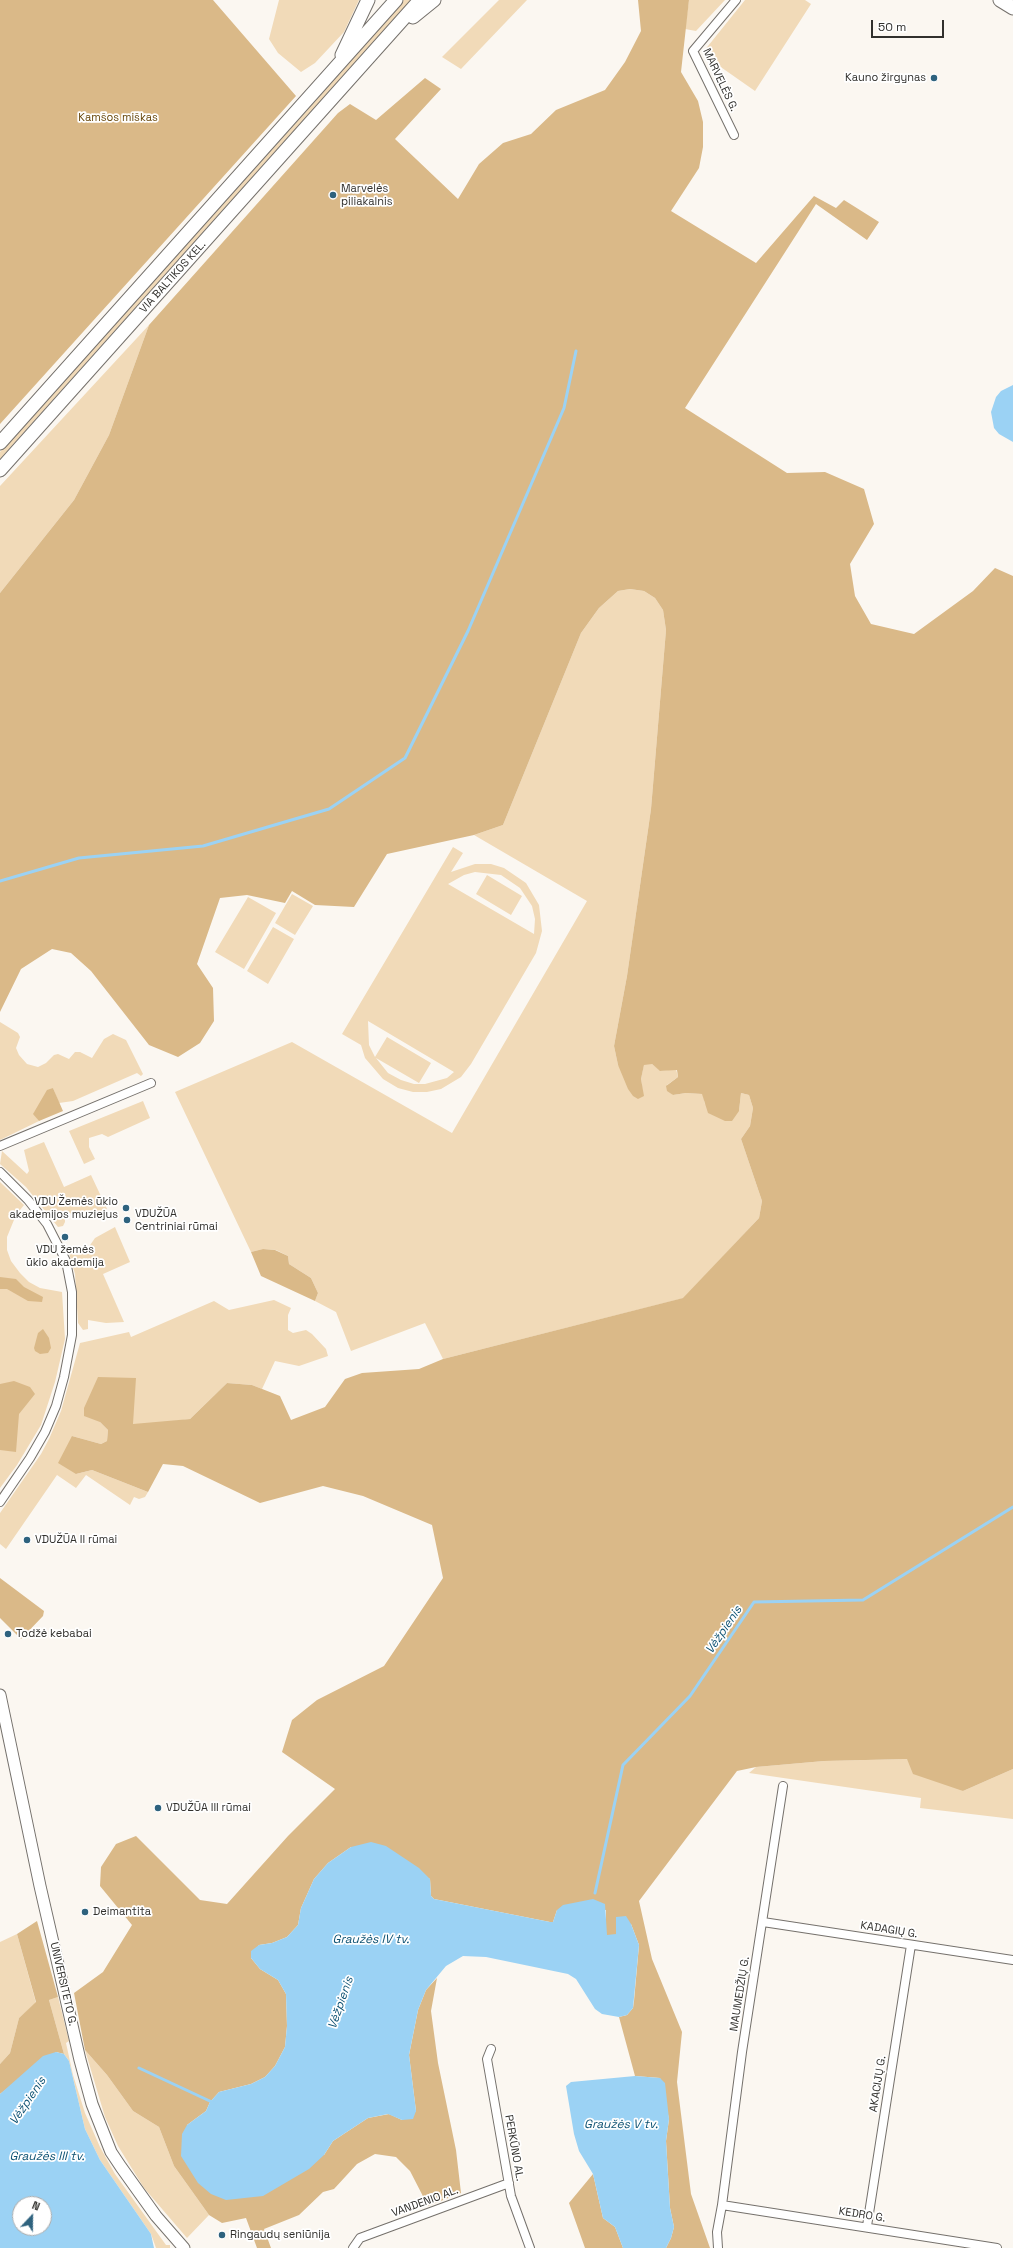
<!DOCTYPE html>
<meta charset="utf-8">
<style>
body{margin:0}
#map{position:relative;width:1013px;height:2248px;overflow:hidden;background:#fbf7f1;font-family:"Space Grotesk",sans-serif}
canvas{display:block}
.north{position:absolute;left:12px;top:2196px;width:40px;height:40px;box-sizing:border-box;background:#fff;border:1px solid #adacab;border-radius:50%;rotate:22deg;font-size:11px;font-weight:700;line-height:16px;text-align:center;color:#31302d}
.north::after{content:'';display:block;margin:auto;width:14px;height:18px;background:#2e627e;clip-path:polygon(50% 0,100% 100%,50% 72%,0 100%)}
.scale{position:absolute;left:871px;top:20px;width:73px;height:18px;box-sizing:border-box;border:2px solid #31302d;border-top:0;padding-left:5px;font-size:12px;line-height:14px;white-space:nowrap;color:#31302d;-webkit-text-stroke:3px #fff;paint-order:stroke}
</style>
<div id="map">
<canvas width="1013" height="2248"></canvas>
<div class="north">N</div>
<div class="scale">50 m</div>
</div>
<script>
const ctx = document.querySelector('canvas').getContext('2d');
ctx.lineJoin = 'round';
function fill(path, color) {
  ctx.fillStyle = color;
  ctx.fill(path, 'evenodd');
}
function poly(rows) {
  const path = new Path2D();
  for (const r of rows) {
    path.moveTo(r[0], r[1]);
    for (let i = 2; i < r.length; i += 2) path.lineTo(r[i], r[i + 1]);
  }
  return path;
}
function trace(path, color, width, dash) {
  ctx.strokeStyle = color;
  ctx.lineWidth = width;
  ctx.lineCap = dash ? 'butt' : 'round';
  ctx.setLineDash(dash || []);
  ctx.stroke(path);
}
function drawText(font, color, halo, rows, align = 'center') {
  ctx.font = font + ' "Space Grotesk",sans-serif';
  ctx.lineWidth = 3.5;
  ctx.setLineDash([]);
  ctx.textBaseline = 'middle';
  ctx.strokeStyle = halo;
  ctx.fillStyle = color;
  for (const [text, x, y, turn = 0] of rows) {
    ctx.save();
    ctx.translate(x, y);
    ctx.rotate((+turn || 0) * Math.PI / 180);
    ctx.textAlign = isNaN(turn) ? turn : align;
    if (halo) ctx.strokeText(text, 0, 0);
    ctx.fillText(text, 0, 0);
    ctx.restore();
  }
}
fill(poly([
 [279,0,359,0,344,32,315,63,301,72,278,53,269,39],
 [404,0,411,0,0,459,0,452,311,106],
 [499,0,527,0,461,69,442,57],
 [689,0,725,0,696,31,685,29],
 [745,0,805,0,811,4,755,91,705,56,704,51],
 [149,325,109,435,74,500,0,593,0,486],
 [630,589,644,591,655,598,663,610,666,630,651,809,627,976,614,1046,618,1065,643,1096,641,1079,644,1064,652,1064,661,1071,676,1069,678,1077,667,1085,673,1095,686,1093,703,1094,705,1104,739,1111,741,1093,749,1095,753,1108,750,1126,741,1139,762,1201,759,1218,684,1298,443,1359,425,1323,351,1351,336,1312,315,1301,318,1293,311,1278,289,1264,288,1256,276,1250,263,1249,251,1252,175,1092,292,1042,452,1133,587,901,474,835,503,825,581,633,599,608,618,591],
 [453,847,463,853,451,872,475,864,491,864,504,868,526,883,539,905,542,931,536,953,471,1064,461,1077,441,1089,427,1092,413,1092,398,1088,383,1079,365,1058,361,1045,342,1034],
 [475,872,501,875,520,888,532,906,535,919,534,934,448,884,464,875],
 [368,1021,454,1072,447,1078,425,1084,414,1084,401,1080,388,1073,376,1058,419,1083,431,1063,387,1037,375,1057,369,1045],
 [487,875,522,896,511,915,476,894],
 [292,894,313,906,295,935,275,923],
 [248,897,276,913,244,969,215,952],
 [273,927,294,939,268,984,247,971],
 [0,1022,18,1033,20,1037,16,1048,19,1055,27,1064,38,1067,46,1063,54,1055,58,1054,69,1059,75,1052,80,1052,92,1058,104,1039,113,1034,126,1040,143,1074,141,1076,137,1073,73,1101,59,1103,53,1088,34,1113,39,1121,0,1140],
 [143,1101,150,1118,108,1137,102,1134,89,1138,89,1147,95,1159,84,1164,69,1131],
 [44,1142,64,1187,91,1175,107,1209,91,1215,82,1216,65,1212,65,1222,63,1226,58,1227,26,1187,0,1164,2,1151,27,1174,29,1171,24,1150],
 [0,1182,24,1205,16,1215,7,1237,7,1250,11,1261,20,1273,29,1282,40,1288,62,1292,65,1339,55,1382,41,1425,17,1465,0,1488],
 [115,1227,130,1262,103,1274,124,1322,106,1323,88,1320,88,1329,83,1330,78,1323,75,1274,69,1253,72,1249,76,1249,84,1254,95,1238],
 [274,1300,291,1308,288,1315,288,1330,293,1333,306,1330,312,1334,326,1349,328,1356,299,1366,275,1361,262,1389,252,1385,227,1383,190,1419,145,1425,100,1422,108,1430,107,1441,101,1444,72,1436,76,1474,92,1470,148,1492,145,1497,139,1499,134,1497,130,1505,86,1475,76,1488,57,1475,6,1549,0,1544,0,1513,41,1454,49,1439,61,1411,80,1343,129,1332,131,1337,214,1301,229,1310],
 [907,1759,963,1791,1013,1769,1013,1819,920,1808,921,1798,749,1773,756,1767,824,1761],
 [17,1934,36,2003,19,2018,10,2053,0,2064,0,1942],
 [58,1997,69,2041,66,2043,73,2075,85,2113,100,2147,115,2174,166,2245,170,2245,170,2248,156,2248,151,2234,100,2160,85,2129,69,2061,64,2054,49,2000],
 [85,2050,107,2075,133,2111,159,2127,174,2166,209,2215,187,2238,144,2188,118,2146,105,2117]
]), '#f1dab8');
fill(poly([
 [0,0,213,0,296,96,0,424],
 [638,0,689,0,681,72,698,101,703,122,703,147,699,168,671,211,756,263,814,196,836,208,844,200,879,222,867,240,816,204,685,408,787,473,825,472,864,489,874,524,850,564,855,596,871,624,914,634,973,591,995,568,1013,576,1013,1769,963,1791,913,1774,907,1759,824,1761,756,1767,737,1771,639,1901,652,1959,682,2032,677,2082,691,2194,710,2248,666,2248,671,2238,674,2227,670,2208,666,2141,669,2119,660,2078,635,2076,619,2017,627,2015,633,2008,634,2001,639,1945,631,1924,616,1935,606,1935,606,1910,557,1910,553,1922,550,1922,434,1899,431,1896,430,1879,351,1847,328,1863,314,1879,301,1908,298,1925,287,1937,272,1943,259,1945,251,1958,260,1969,278,1980,286,1994,287,2026,285,2047,275,2066,265,2077,251,2084,219,2092,210,2102,206,2111,187,2125,324,2155,333,2141,368,2118,389,2114,402,2120,416,2111,409,2055,418,2010,426,1990,437,1978,431,2011,438,2063,456,2150,461,2193,428,2206,410,2171,396,2157,375,2154,357,2164,334,2189,323,2192,299,2215,264,2229,271,2248,257,2248,246,2218,222,2223,209,2215,174,2166,159,2127,133,2111,107,2075,85,2050,74,1993,103,1972,132,1925,100,1886,101,1867,116,1844,136,1836,200,1900,227,1904,288,1836,335,1789,282,1752,292,1720,317,1700,384,1666,443,1578,432,1525,363,1496,323,1486,260,1503,183,1466,163,1464,148,1492,92,1470,76,1474,58,1463,72,1436,101,1444,107,1441,108,1430,100,1422,84,1416,84,1408,98,1377,136,1378,133,1424,190,1419,227,1383,252,1385,280,1396,291,1420,325,1407,345,1379,362,1373,419,1369,443,1359,683,1298,759,1218,762,1201,741,1139,750,1126,753,1108,749,1095,741,1093,739,1111,732,1121,725,1121,708,1113,702,1094,686,1093,673,1095,667,1091,666,1086,678,1077,677,1070,660,1071,652,1064,644,1065,641,1079,644,1096,638,1099,633,1096,628,1089,618,1065,614,1046,627,976,651,809,666,630,663,610,655,598,644,591,630,589,618,591,599,608,581,633,503,825,474,835,387,854,354,907,315,905,292,891,285,903,247,895,220,898,197,964,213,988,214,1021,200,1043,178,1057,149,1045,91,971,71,953,52,949,21,969,0,1012,0,593,74,500,109,435,149,325,338,113,350,104,376,120,425,78,441,89,395,139,458,199,479,164,503,143,531,134,556,110,605,90,625,62,641,31],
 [53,1088,63,1111,39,1121,33,1114,47,1090],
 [263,1249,275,1250,288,1256,289,1264,311,1278,318,1293,315,1301,261,1276,251,1252],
 [0,1277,16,1279,24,1287,43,1297,42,1302,28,1301,7,1289,0,1289],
 [43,1329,49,1338,51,1348,48,1353,40,1354,35,1351,34,1348,38,1333],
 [14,1381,30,1387,35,1394,19,1414,16,1452,0,1450,0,1384],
 [0,1578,44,1611,43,1616,21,1639,0,1618],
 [37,1921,58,1997,49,2000,64,2054,56,2052,0,2094,0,2064,10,2053,19,2018,36,2002,17,1934],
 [593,2174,603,2218,615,2227,623,2248,585,2248,569,2203]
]), '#dab988');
fill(poly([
 [1013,385,1013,442,999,434,994,428,991,412,996,397,1001,391],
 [371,1842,386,1846,419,1868,430,1879,431,1896,434,1899,550,1922,553,1922,557,1910,563,1905,593,1899,605,1904,607,1935,616,1934,616,1917,626,1916,631,1924,639,1945,633,2008,627,2015,619,2017,602,2014,595,2009,576,1979,568,1974,486,1957,463,1956,446,1966,426,1990,418,2010,409,2055,416,2111,413,2119,402,2120,388,2114,368,2118,333,2141,324,2155,309,2169,263,2196,226,2200,211,2194,198,2183,181,2156,182,2134,187,2125,206,2111,210,2102,219,2092,251,2084,265,2077,275,2066,285,2047,287,2026,286,1994,278,1980,260,1969,251,1958,251,1951,259,1945,272,1943,287,1937,298,1925,301,1908,314,1879,328,1863,351,1847],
 [56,2052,64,2054,69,2061,85,2129,100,2160,151,2234,154,2248,0,2248,0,2094,43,2056],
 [20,2204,44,2204,44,2228,20,2228],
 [635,2076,660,2078,665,2083,669,2119,666,2141,670,2208,674,2227,671,2238,666,2248,623,2248,615,2227,603,2218,593,2174,579,2151,574,2134,566,2086,571,2082]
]), '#9bd2f4');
trace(poly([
 [0,881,79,858,203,846,329,809,405,758,468,631,564,408,576,351],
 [595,1893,623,1765,690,1696,754,1602,863,1600,1013,1507],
 [139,2068,214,2103]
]), '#9bd2f4', 3);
const minor = poly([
 [734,135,693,51,736,0],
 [0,1146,151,1083],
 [0,1172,28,1200,47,1224,66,1261,72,1292,72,1335,64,1377,56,1406,45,1432,30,1458,0,1502],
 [763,1922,1013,1960],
 [491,2049,487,2059,511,2196,530,2248],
 [722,2205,997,2248],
 [867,2226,911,1945],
 [353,2248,360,2238,509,2183],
 [718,2248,717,2232,722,2205,742,2052,783,1786]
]);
const secondary = poly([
 [0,1695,40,1886,80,2060,92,2104,111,2152,121,2167,156,2216,184,2248]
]);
const primary = poly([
 [1000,0,1013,8]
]);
const trunk = poly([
 [413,17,434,0],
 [342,55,368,0],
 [0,443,396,0],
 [0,470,420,0]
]);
trace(minor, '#75716c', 10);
trace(secondary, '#75716c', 13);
trace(primary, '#75716c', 15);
trace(trunk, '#75716c', 15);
trace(minor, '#fff', 8);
trace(secondary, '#fff', 11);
trace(primary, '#fff', 13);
trace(trunk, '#fff', 13);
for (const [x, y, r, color] of [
 [934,78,4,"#2e627e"],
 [333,195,4,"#2e627e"],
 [126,1208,4,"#2e627e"],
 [127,1220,4,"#2e627e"],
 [65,1237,4,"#2e627e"],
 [27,1540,4,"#2e627e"],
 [8,1634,4,"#2e627e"],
 [158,1808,4,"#2e627e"],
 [85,1912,4,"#2e627e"],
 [222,2235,4,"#2e627e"]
]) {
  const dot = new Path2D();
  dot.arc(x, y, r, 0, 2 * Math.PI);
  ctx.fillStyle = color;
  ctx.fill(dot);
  trace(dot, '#fff', 1.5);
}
drawText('11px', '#31302d', '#fff', [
 ["Kauno žirgynas",926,78,"right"],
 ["Marvelės",341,189],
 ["piliakalnis",341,202],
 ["VDU Žemės ūkio",118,1202,"right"],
 ["akademijos muziejus",118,1215,"right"],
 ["VDUŽŪA",135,1214],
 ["Centriniai rūmai",135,1227],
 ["VDU žemės",65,1250,"center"],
 ["ūkio akademija",65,1263,"center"],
 ["VDUŽŪA II rūmai",35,1540],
 ["Todžė kebabai",16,1634],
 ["VDUŽŪA III rūmai",166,1808],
 ["Deimantita",93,1912],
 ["Ringaudų seniūnija",230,2235]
], 'left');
drawText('11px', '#31302d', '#fff', [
 ["MARVELĖS G.",720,80,65],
 ["VIA BALTIKOS KEL.",173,277,-48],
 ["KADAGIŲ G.",889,1930,9],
 ["UNIVERSITETO G.",63,1984,77],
 ["MAUMEDŽIŲ G.",740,1994,-81],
 ["AKACIJŲ G.",878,2084,-81],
 ["PERKŪNO AL.",514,2148,80],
 ["VANDENIO AL.",425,2202,-20],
 ["KEDRO G.",862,2215,9]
]);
drawText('11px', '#664508', '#fff', [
 ["Kamšos miškas",118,118]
]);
drawText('italic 12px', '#0d5273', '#fff', [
 ["Vėžpienis",724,1630,-56],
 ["Graužės IV tv.",371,1940],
 ["Vėžpienis",341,2003,-71],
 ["Vėžpienis",28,2101,-56],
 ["Graužės V tv.",621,2125],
 ["Graužės III tv.",47,2157]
]);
</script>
